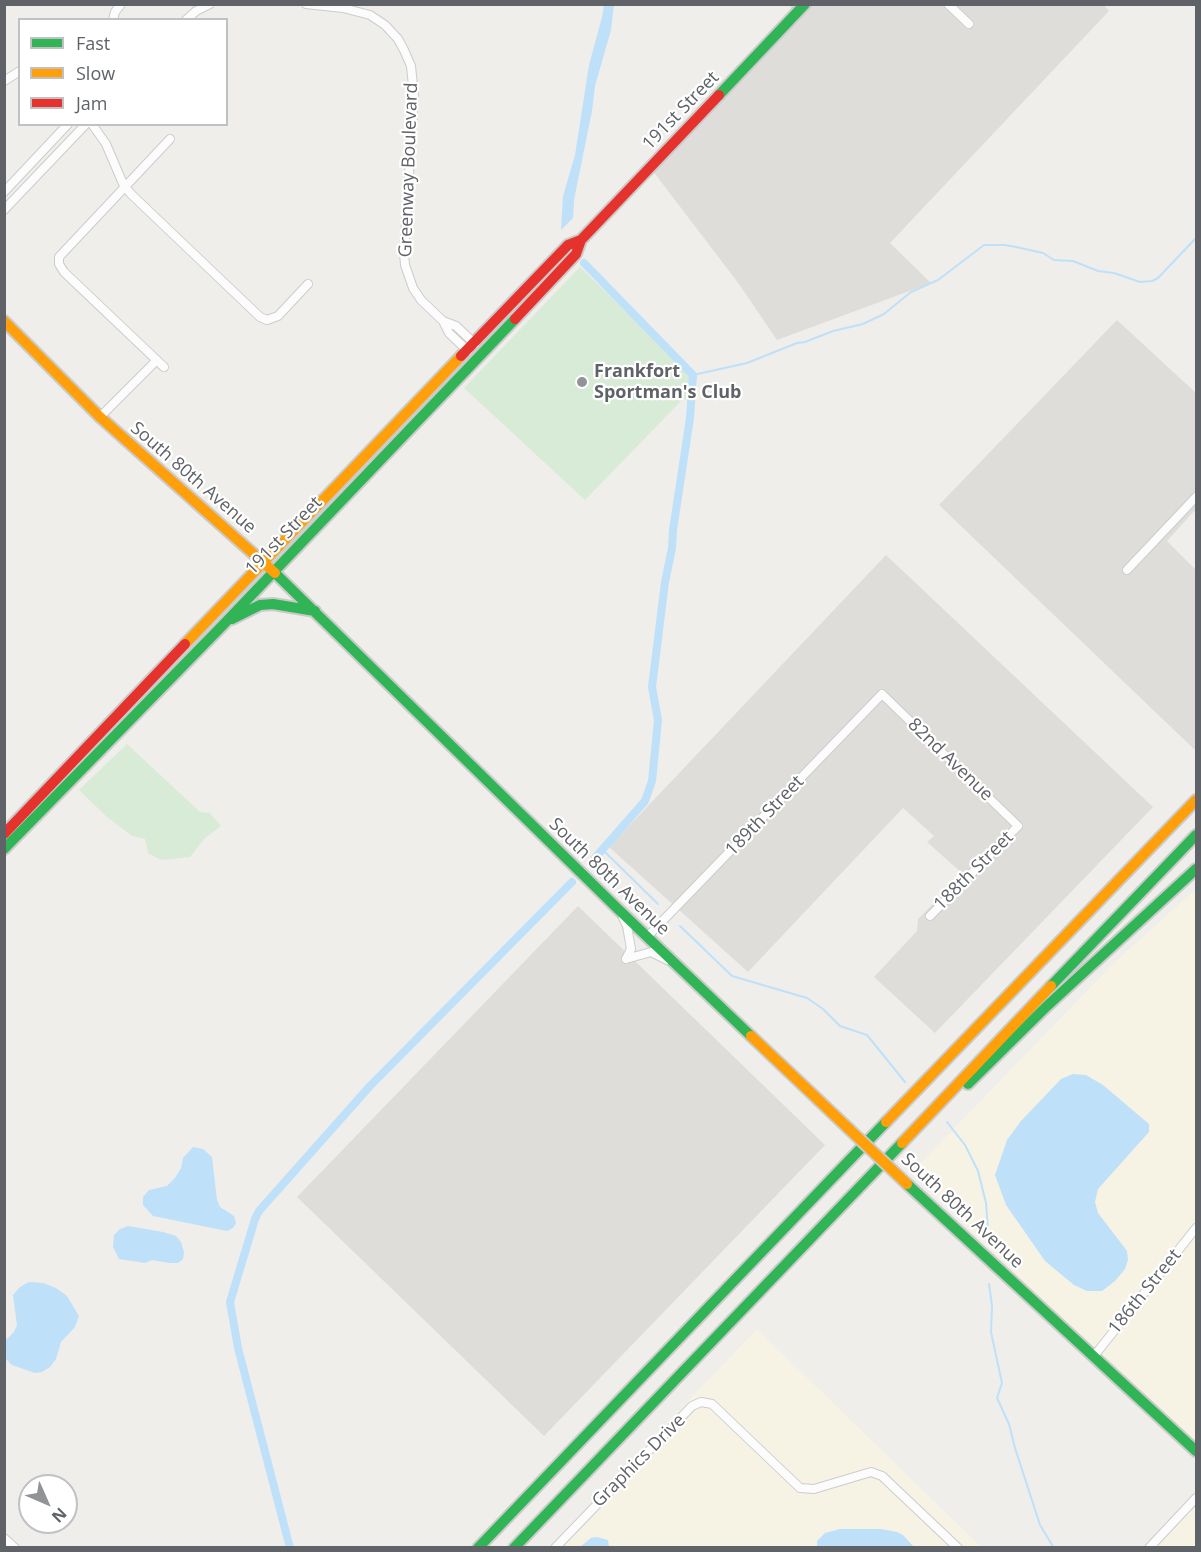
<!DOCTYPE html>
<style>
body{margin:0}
#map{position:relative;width:1201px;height:1552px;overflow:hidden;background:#efeeea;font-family:"Open Sans",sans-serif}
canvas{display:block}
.frame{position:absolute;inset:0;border:6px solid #5f6368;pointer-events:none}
.legend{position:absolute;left:18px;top:18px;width:210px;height:108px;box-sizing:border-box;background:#fff;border:2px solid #bfc1c3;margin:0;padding:8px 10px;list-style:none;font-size:18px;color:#5f6368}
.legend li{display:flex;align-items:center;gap:12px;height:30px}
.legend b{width:30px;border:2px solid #bfc1c3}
.north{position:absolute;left:18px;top:1474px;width:60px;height:60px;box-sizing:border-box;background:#fff;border:2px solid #bfc1c3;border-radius:50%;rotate:135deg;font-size:16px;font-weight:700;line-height:24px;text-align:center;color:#5f6368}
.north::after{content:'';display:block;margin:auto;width:21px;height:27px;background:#919496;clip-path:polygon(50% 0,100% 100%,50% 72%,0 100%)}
</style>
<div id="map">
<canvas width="1201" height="1552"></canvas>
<div class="frame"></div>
<ul class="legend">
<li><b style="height:8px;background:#30b455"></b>Fast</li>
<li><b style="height:8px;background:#ff9f0a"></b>Slow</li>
<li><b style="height:8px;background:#e5322d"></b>Jam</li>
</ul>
<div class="north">N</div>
</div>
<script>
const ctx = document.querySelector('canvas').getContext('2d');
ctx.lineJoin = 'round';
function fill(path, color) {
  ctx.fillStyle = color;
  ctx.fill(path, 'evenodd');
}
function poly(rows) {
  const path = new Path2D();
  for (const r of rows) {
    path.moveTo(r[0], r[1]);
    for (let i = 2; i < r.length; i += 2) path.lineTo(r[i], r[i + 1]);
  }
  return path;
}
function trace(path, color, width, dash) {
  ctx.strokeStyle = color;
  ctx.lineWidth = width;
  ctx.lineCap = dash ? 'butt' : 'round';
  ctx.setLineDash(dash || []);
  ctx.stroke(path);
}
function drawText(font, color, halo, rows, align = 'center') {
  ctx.font = font + ' "Open Sans",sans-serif';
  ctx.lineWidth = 4.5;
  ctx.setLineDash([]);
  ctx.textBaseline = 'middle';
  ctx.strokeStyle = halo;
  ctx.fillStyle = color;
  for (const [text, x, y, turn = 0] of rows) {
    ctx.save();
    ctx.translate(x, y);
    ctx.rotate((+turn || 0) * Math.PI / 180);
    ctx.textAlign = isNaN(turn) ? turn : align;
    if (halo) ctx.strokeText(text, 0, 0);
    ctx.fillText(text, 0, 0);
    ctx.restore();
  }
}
fill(poly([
 [1196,889,1196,1448,911,1173,1113,964],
 [757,1329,765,1337,981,1547,548,1548],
 [1196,1501,1196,1547,1152,1547]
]), '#f7f3e4');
fill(poly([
 [1103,4,1109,11,890,243,931,283,777,340,739,284,649,166,797,13,788,5],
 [1117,320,1196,393,1196,509,1167,541,1196,570,1196,751,939,505],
 [886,555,1153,807,935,1033,874,977,917,931,918,919,963,874,927,842,934,836,903,808,748,972,609,847],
 [578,906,825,1145,544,1436,297,1197]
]), '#dfddda');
fill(poly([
 [580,267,689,372,696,387,694,401,683,399,585,500,464,388],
 [127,744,200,812,210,813,221,826,205,838,190,857,161,860,148,853,145,839,132,836,107,817,79,790]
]), '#d8ebd6');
fill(poly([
 [604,5,614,5,611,30,595,86,592,111,574,200,573,218,561,230,563,196,575,155,589,65,602,17],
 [1073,1074,1086,1075,1103,1085,1149,1124,1149,1132,1098,1189,1095,1202,1098,1213,1127,1251,1128,1260,1125,1269,1115,1281,1102,1291,1087,1291,1074,1285,1045,1261,1006,1205,995,1175,1007,1140,1021,1121,1061,1079],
 [193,1147,203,1149,212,1157,217,1200,220,1207,234,1216,236,1223,233,1228,227,1231,153,1216,143,1205,143,1197,149,1190,167,1186,175,1178,181,1168,183,1158],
 [128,1226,163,1232,176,1236,181,1242,184,1252,183,1259,178,1263,169,1263,152,1260,145,1263,119,1259,113,1247,114,1235,120,1229],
 [29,1282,43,1283,56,1288,67,1296,79,1316,75,1327,61,1342,56,1359,50,1367,42,1372,35,1373,12,1365,5,1358,5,1341,14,1332,17,1325,13,1295,20,1287],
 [840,1529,881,1529,897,1532,903,1535,914,1547,817,1547,817,1541,825,1533],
 [597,1537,608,1540,609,1547,580,1547,591,1538]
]), '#bfe0f9');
trace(poly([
 [693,375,747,363,797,343,805,342,833,331,863,324,884,314,911,292,938,280,984,245,1005,245,1016,247,1043,253,1054,260,1073,261,1098,271,1114,273,1140,282,1152,281,1158,278,1196,238],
 [603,850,658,904],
 [680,926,732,976,807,998,823,1009,840,1026,867,1035,905,1082],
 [947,1122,965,1145,978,1171,986,1203,988,1229],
 [989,1284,992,1306,991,1332,1002,1383,997,1398,1009,1424,1015,1448,1040,1525,1054,1548]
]), '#bfe0f9', 2);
trace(poly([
 [584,263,693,375,690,418,673,530,672,548,665,582,652,687,658,720,652,781,645,801,595,858],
 [290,1548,238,1348,230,1302,255,1219,259,1211,370,1086,572,882]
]), '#bfe0f9', 8);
const street = poly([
 [306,4,343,8,370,15,385,25,398,39,404,50,411,66,414,96,404,253,405,265,413,288,421,300,443,321],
 [948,4,969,24],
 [113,20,115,12,121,4],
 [186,20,196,11,210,4],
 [4,81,20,71],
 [92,124,106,144,124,186,132,195,260,317,267,320,278,316,308,284],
 [4,192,68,124],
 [4,210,86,124],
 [468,351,449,333,443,321,456,326,475,344],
 [164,367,64,272,59,264,59,257,170,139],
 [100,417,157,360],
 [1127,570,1196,497],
 [623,918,627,926,631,949,626,959],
 [647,937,882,694,1018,826,930,916],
 [626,959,651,952,667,960],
 [1094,1356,1196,1228],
 [4,1538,15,1548],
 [555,1548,692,1406,701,1402,712,1404,800,1488,814,1489,871,1472,882,1476,958,1548],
 [1149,1548,1196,1498]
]);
const fast = poly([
 [719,95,805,4],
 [275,573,618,909,751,1036],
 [232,619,260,605,273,604,315,611],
 [4,849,222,626,515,319],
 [1051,986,1196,835],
 [968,1084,1047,1006,1196,869],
 [907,1184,1196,1451],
 [478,1548,886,1122],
 [514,1548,902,1143]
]);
const slow = poly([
 [4,321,100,417,275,573],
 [185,644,461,356],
 [751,1036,849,1129],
 [886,1122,1196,800],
 [902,1143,1051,986]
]);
const jam = poly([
 [515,319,576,254,581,240,719,95],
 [461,356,568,245,581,240],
 [4,834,185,644]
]);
trace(street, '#cbcccc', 10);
trace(fast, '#cacacb', 14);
trace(slow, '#cacacb', 14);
trace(jam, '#cacacb', 14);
trace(street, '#fdfcfc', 8);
trace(fast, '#30b455', 10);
trace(slow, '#ff9f0a', 10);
trace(jam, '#e5322d', 10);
const slowBridge = poly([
 [849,1129,907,1184]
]);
trace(slowBridge, '#cacacb', 14, []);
trace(slowBridge, '#ff9f0a', 10);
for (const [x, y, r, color] of [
 [582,382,6,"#919496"]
]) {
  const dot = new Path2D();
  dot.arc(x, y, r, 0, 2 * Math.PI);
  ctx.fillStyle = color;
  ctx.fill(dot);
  trace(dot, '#fff', 2);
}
drawText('18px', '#5f6368', '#fff', [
 ["191st Street",681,111,-46],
 ["Greenway Boulevard",409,170,-88],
 ["South 80th Avenue",193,478,41],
 ["191st Street",284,536,-46],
 ["82nd Avenue",950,760,44],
 ["189th Street",765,816,-46],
 ["188th Street",974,871,-45],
 ["South 80th Avenue",609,877,44],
 ["South 80th Avenue",962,1211,43],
 ["186th Street",1145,1292,-51],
 ["Graphics Drive",639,1461,-45]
]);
drawText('bold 18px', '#5f6368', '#fff', [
 ["Frankfort",594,372],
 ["Sportman's Club",594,393]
], 'left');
</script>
